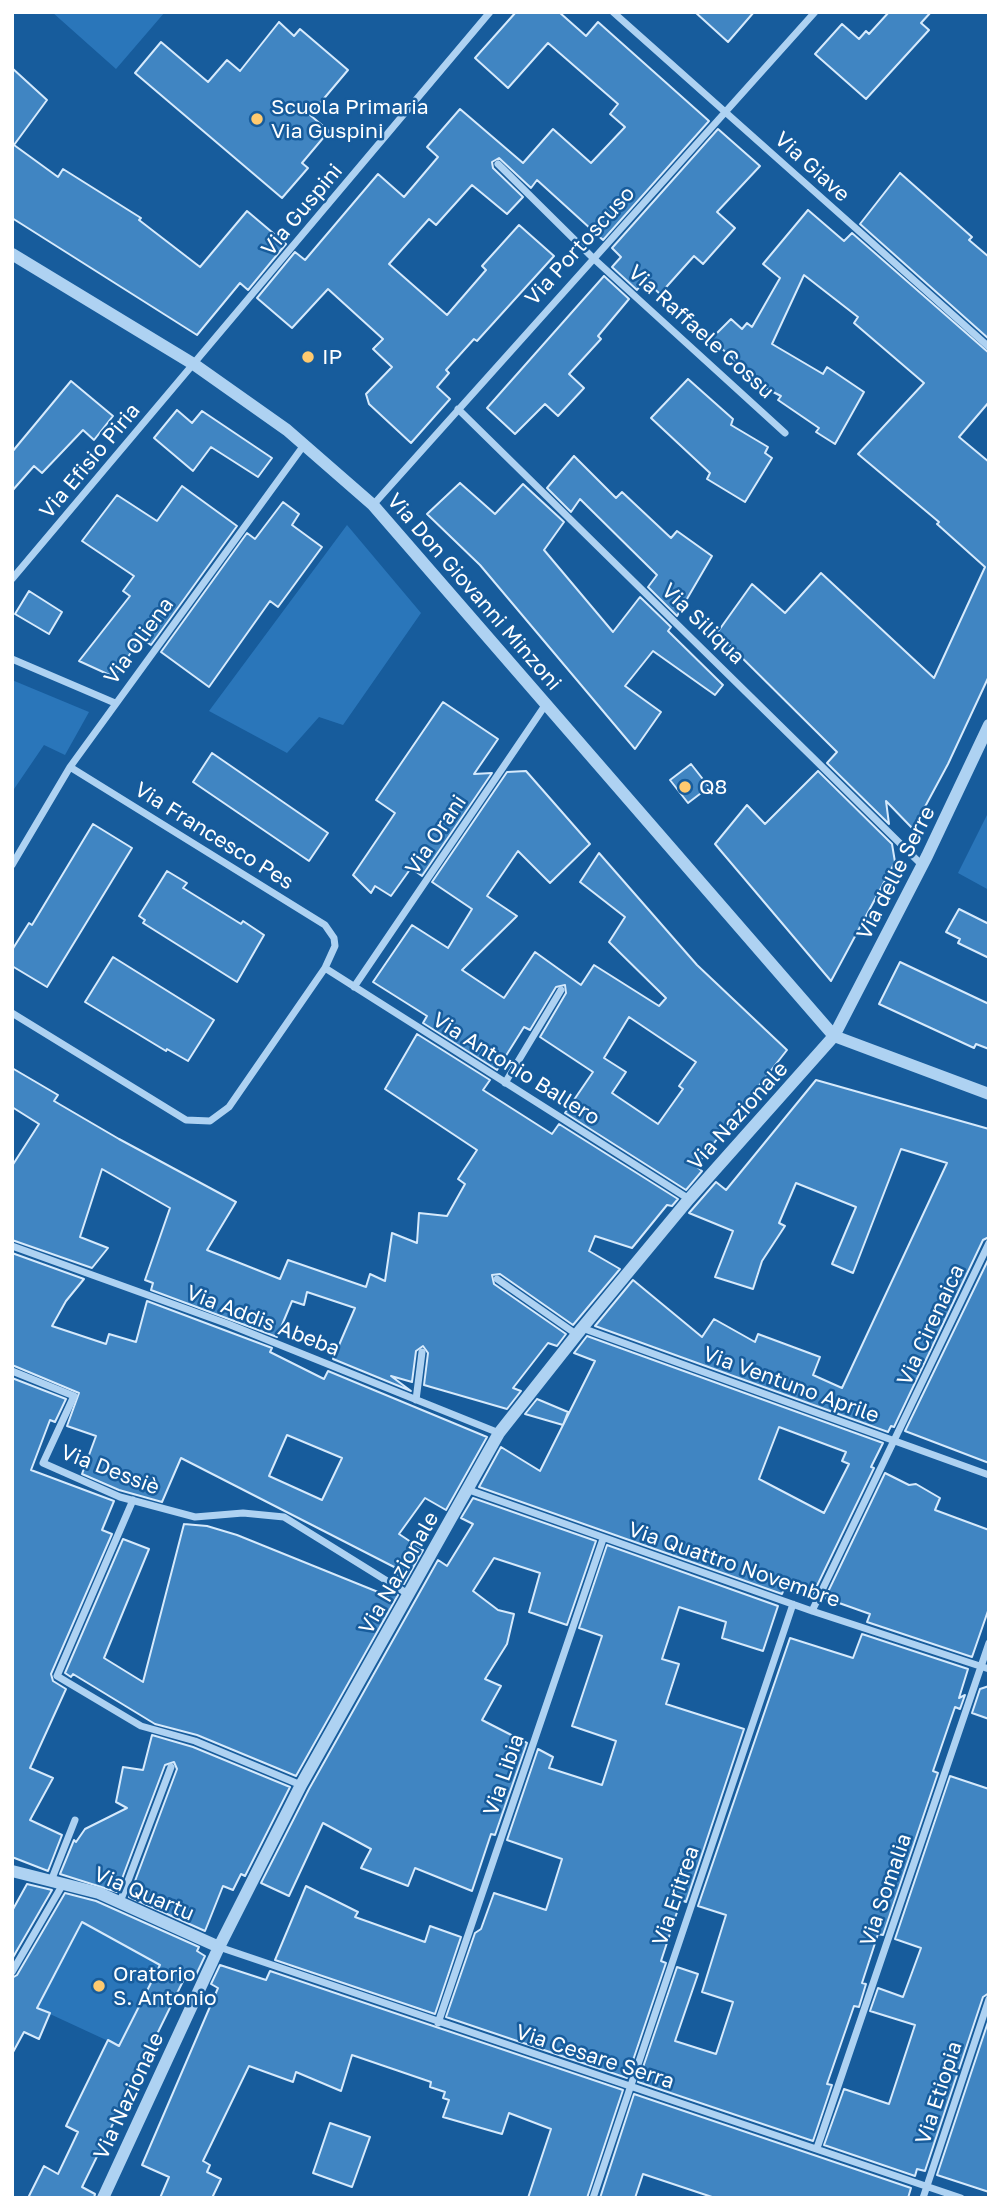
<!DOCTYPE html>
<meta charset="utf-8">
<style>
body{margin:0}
#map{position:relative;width:1001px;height:2210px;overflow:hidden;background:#175c9c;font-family:"Golos Text",sans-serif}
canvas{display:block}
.frame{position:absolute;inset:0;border:14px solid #fff;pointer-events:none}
</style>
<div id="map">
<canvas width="1001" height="2210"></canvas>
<div class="frame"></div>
</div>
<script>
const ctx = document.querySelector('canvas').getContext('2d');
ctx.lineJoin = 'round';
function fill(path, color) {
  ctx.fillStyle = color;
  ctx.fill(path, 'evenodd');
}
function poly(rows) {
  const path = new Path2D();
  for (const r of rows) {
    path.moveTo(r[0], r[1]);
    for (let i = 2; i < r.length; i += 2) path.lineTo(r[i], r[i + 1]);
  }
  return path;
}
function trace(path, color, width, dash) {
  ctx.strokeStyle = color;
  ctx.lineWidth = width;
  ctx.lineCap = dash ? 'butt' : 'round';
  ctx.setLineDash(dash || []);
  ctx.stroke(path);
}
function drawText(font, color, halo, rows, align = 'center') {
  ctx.font = font + ' "Golos Text",sans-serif';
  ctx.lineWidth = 5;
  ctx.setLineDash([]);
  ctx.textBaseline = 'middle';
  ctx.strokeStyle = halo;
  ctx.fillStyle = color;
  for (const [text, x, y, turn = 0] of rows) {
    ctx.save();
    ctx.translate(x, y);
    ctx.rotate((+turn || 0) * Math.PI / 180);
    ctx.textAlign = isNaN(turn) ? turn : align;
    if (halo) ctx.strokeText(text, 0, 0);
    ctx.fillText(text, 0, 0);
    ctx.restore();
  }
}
fill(poly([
 [52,12,165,12,116,69],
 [347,525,421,613,343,725,319,717,287,753,209,711],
 [12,680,89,712,65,755,44,745,12,792],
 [989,811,989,890,958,873],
 [82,1922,160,1965,119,2046,37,2008]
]), '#2a76ba');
const building = poly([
 [516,12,559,12,586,36,598,22,709,121,603,240,537,180,531,188,499,158,492,162,493,168,523,197,507,214,472,185,436,225,429,219,389,264,447,315,486,270,482,266,519,225,554,256,477,341,474,339,446,370,449,373,437,387,450,399,411,443,369,404,366,394,392,367,373,349,383,339,328,289,292,328,257,298,295,252,305,260,378,174,404,197,438,157,427,147,460,109,523,163,553,129,591,163,625,127,610,114,618,104,548,43,508,88,475,58,516,12],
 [695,12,754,12,728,42,695,12],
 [889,12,931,12,921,23,929,30,866,99,815,54,842,24,859,39,866,31,869,34,889,12],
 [279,22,294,36,300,29,348,70,310,115,329,131,302,163,308,168,282,198,135,73,161,42,208,82,227,60,240,71,279,22],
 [12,68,47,100,14,145,58,177,63,169,141,218,139,220,200,267,247,211,286,244,248,290,240,283,197,335,12,218,12,68],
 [718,129,760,166,717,212,735,228,703,264,694,256,660,294,645,280,637,290,612,267,621,257,612,248,718,129],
 [900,173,972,237,969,240,989,257,989,339,860,224,900,173],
 [808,210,844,241,852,233,989,353,989,402,959,437,989,462,989,676,948,764,913,829,886,801,889,824,827,763,837,752,717,633,752,584,785,613,821,573,934,678,985,567,937,524,939,522,858,454,924,383,854,323,858,317,804,275,772,344,823,374,827,367,864,392,835,444,816,432,819,428,778,400,781,396,767,389,711,339,731,319,742,329,747,323,752,327,780,278,763,264,808,210],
 [604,276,629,299,598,336,601,339,569,374,584,388,558,416,545,404,515,434,487,408,604,276],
 [688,379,733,419,731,425,768,447,765,453,772,458,745,502,707,479,710,473,651,418,688,379],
 [71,381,113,416,94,440,83,430,42,473,34,466,12,491,12,452,71,381],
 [177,410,192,423,202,411,272,458,258,477,211,447,193,471,154,438,177,410],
 [574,456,616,498,622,492,671,538,677,531,712,556,677,616,648,587,657,575,580,499,571,512,547,488,574,456],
 [460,483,495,514,523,484,564,522,544,550,613,632,640,597,671,627,668,631,723,685,715,695,653,651,625,686,661,712,635,749,480,565,427,514,460,483],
 [182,486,237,526,151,645,141,638,114,677,79,661,130,596,123,591,134,576,82,541,117,495,157,521,182,486],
 [283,502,299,514,292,525,322,547,278,607,270,601,209,687,161,652,247,533,255,539,283,502],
 [29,591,62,612,49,634,15,614,29,591],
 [443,702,498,739,474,774,492,773,422,876,411,868,391,896,375,886,371,893,353,875,395,813,376,800,443,702],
 [212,753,328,833,309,861,193,782,212,753],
 [691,764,709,787,688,803,670,780,691,764],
 [526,771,590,844,550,883,518,851,487,896,517,916,462,970,504,998,535,952,581,985,594,965,659,1006,666,998,609,942,625,917,580,882,599,853,697,965,787,1050,696,1166,702,1171,686,1190,565,1113,593,1072,540,1037,566,993,565,985,556,987,530,1030,524,1027,497,1070,423,1023,427,1016,373,982,412,925,448,948,472,909,432,882,507,772,526,771],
 [629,1017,696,1062,679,1086,683,1089,658,1124,612,1093,626,1072,604,1058,629,1017],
 [818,771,892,844,895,862,831,981,715,844,747,805,765,824,818,771],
 [93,824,132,848,47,987,12,966,12,950,29,923,32,925,93,824],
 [167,871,187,883,183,888,241,924,243,921,264,935,237,982,143,923,145,920,139,916,167,871],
 [959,909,989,924,989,958,958,943,960,939,946,932,959,909],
 [113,957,214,1020,188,1061,167,1049,166,1051,85,1002,113,957],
 [900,962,989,1004,989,1049,976,1044,974,1048,879,1004,900,962],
 [417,1034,490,1080,483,1090,552,1134,559,1124,678,1199,672,1206,667,1205,632,1248,595,1236,589,1251,620,1269,573,1325,500,1274,492,1275,494,1284,566,1334,557,1346,548,1343,513,1388,521,1391,507,1409,424,1385,428,1353,423,1346,416,1351,412,1382,391,1376,411,1391,333,1359,355,1308,307,1292,304,1305,292,1301,277,1337,151,1290,153,1283,145,1280,170,1208,102,1169,80,1237,108,1248,92,1268,12,1240,12,1166,39,1124,12,1107,12,1068,58,1095,54,1101,119,1139,236,1202,207,1250,280,1279,288,1260,366,1287,370,1274,385,1281,392,1233,417,1243,419,1213,447,1216,465,1184,458,1179,477,1150,385,1089,417,1034],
 [816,1080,989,1129,989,1237,983,1240,894,1427,891,1426,888,1432,595,1326,633,1280,702,1337,714,1319,755,1342,758,1334,820,1357,813,1375,842,1388,947,1163,901,1149,853,1273,832,1264,856,1207,796,1183,779,1223,785,1226,762,1261,753,1289,715,1277,733,1231,689,1213,716,1182,726,1190,816,1080],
 [12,1253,84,1279,66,1301,52,1326,106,1344,109,1334,136,1342,147,1301,272,1348,270,1352,324,1379,328,1371,487,1437,446,1510,425,1498,399,1534,423,1550,404,1584,396,1579,400,1570,181,1458,162,1502,119,1490,82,1474,96,1436,67,1426,79,1393,12,1365,12,1253],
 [287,1435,342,1458,322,1500,269,1476,287,1435],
 [989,1258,989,1463,905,1431,989,1258],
 [587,1336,883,1443,871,1467,874,1468,813,1594,808,1597,784,1589,782,1594,479,1487,501,1447,540,1471,595,1361,574,1353,587,1336],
 [779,1427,846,1452,842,1461,849,1464,824,1513,759,1479,779,1427],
 [12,1378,66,1399,55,1422,50,1420,31,1470,114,1501,102,1530,112,1534,51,1674,53,1681,66,1689,30,1768,53,1778,30,1820,62,1835,48,1871,12,1857,12,1378],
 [537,1399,568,1412,563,1425,525,1414,537,1399],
 [885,1473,909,1485,916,1484,940,1498,935,1510,989,1530,989,1608,972,1657,867,1622,870,1614,825,1598,885,1473],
 [473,1498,596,1541,567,1625,529,1612,540,1573,494,1558,473,1591,498,1610,514,1614,507,1644,485,1679,501,1686,482,1720,527,1743,495,1835,491,1834,472,1891,415,1868,408,1886,361,1868,371,1849,323,1823,289,1896,261,1883,309,1789,438,1560,447,1566,473,1524,461,1518,473,1498],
 [184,1524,207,1526,237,1535,388,1596,391,1590,398,1595,296,1776,197,1735,155,1724,73,1674,71,1677,65,1673,123,1539,149,1549,104,1658,143,1682,184,1524],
 [607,1545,778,1606,763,1651,722,1638,726,1622,679,1607,662,1659,679,1664,666,1704,744,1729,686,1902,681,1900,661,1961,666,1963,627,2078,446,2017,475,1933,481,1929,494,1893,546,1910,562,1859,507,1840,538,1749,553,1757,549,1768,602,1785,616,1741,572,1726,602,1636,579,1628,607,1545],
 [862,1634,968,1669,959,1698,965,1695,960,1709,955,1707,933,1771,938,1773,883,1935,878,1934,862,1983,866,1984,859,2007,854,2006,827,2084,832,2085,813,2141,638,2082,677,1967,698,1974,675,2041,716,2054,733,2002,702,1992,726,1915,698,1906,790,1638,853,1658,862,1634],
 [989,1686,989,1719,972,1713,980,1689,989,1686],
 [152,1735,193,1747,290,1787,245,1876,241,1874,233,1890,223,1886,205,1931,129,1897,177,1769,174,1762,165,1765,117,1892,60,1874,74,1840,76,1842,85,1829,127,1808,116,1802,123,1767,143,1770,152,1735],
 [950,1776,989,1789,989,1993,983,1997,925,2171,917,2169,915,2176,824,2145,844,2089,889,2104,915,2025,870,2011,878,1988,903,1997,921,1948,895,1939,950,1776],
 [27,1884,52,1890,12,1959,12,1911,27,1884],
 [306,1886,358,1912,355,1917,425,1942,430,1926,461,1937,435,2014,275,1960,306,1886],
 [65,1893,96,1901,199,1947,197,1951,205,1956,195,1977,187,1973,82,2187,95,2194,94,2198,28,2198,44,2166,58,2174,78,2132,66,2126,108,2040,119,2046,160,1965,82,1922,37,2008,50,2013,39,2039,24,2032,12,2054,12,1978,17,1975,65,1893],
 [220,1965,266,1980,270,1971,623,2090,587,2198,528,2198,551,2129,509,2113,502,2134,443,2117,449,2100,443,2098,445,2092,430,2087,431,2082,352,2055,341,2091,296,2072,293,2082,249,2066,203,2161,210,2165,207,2172,221,2179,212,2198,160,2198,169,2177,142,2165,218,1988,211,1984,220,1965],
 [989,2019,989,2192,937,2175,989,2019],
 [634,2094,911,2188,908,2198,715,2198,643,2174,635,2198,600,2198,634,2094],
 [330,2123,370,2137,352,2187,313,2173,330,2123]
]);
fill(building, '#4085c2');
trace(building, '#d6eafc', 2);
trace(poly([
 [613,12,989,347],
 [498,164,593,258,785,433],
 [458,409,922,865],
 [373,505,815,12],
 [12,579,490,12],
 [12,659,115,703],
 [12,865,70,767,304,445],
 [325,968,689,1199],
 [354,987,546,704],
 [12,1013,186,1120,210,1121,229,1107,325,968,335,946,334,938,325,925,70,767],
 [505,1083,561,990],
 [12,1246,228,1324,499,1433],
 [497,1279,576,1334],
 [582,1328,989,1475],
 [12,1371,74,1396,43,1463,120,1497,195,1517,243,1513,284,1517,408,1594],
 [416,1400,422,1352],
 [469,1490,812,1611,989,1669],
 [133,1500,57,1676,141,1726,195,1741,301,1785],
 [812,1611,989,1243],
 [51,1881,75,1820],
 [120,1902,171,1767],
 [219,1947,961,2198],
 [12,1972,63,1884],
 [438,2023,603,1539],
 [817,2148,989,1643],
 [593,2198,793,1604],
 [923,2198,989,1999]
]), '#aed2f2', 7);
trace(poly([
 [12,254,195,365,287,430,373,505,834,1036,989,1094],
 [12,1871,99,1893,219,1947],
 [103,2198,219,1947,301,1785,499,1433,582,1328,689,1199,834,1036,927,856,989,725]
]), '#aed2f2', 12);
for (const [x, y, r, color] of [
 [257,119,7,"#ffca6f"],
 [308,357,7,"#ffca6f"],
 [685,787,7,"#ffca6f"],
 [99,1986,7,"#ffca6f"]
]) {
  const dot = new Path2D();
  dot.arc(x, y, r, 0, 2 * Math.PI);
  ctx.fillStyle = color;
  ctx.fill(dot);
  trace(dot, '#175c9c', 2.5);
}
drawText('21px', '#fff', '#175c9c', [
 ["Scuola Primaria",271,107],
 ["Via Guspini",271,131],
 ["IP",322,357],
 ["Q8",699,787],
 ["Oratorio",113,1974],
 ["S. Antonio",113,1998]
], 'left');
drawText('21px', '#fff', '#175c9c', [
 ["Via Giave",812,167,42],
 ["Via Guspini",302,210,-50],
 ["Via Portoscuso",580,246,-48],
 ["Via Raffaele Cossu",701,332,42],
 ["Via Efisio Piria",90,461,-50],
 ["Via Don Giovanni Minzoni",474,592,49],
 ["Via Siliqua",703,624,44],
 ["Via Oliena",139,641,-54],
 ["Via Orani",436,835,-56],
 ["Via Francesco Pes",214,836,32],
 ["Via delle Serre",896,873,-63],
 ["Via Antonio Ballero",516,1069,32],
 ["Via Nazionale",738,1116,-48],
 ["Via Addis Abeba",263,1321,21],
 ["Via Cirenaica",931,1325,-65],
 ["Via Ventuno Aprile",791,1385,20],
 ["Via Dessiè",110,1470,21],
 ["Via Quattro Novembre",734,1565,19],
 ["Via Nazionale",399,1573,-60],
 ["Via Libia",504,1775,-71],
 ["Via Somalia",886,1890,-71],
 ["Via Quartu",144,1894,23],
 ["Via Eritrea",676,1896,-71],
 ["Via Cesare Serra",595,2057,18],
 ["Via Etiopia",939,2093,-72],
 ["Via Nazionale",129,2096,-65]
]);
</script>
